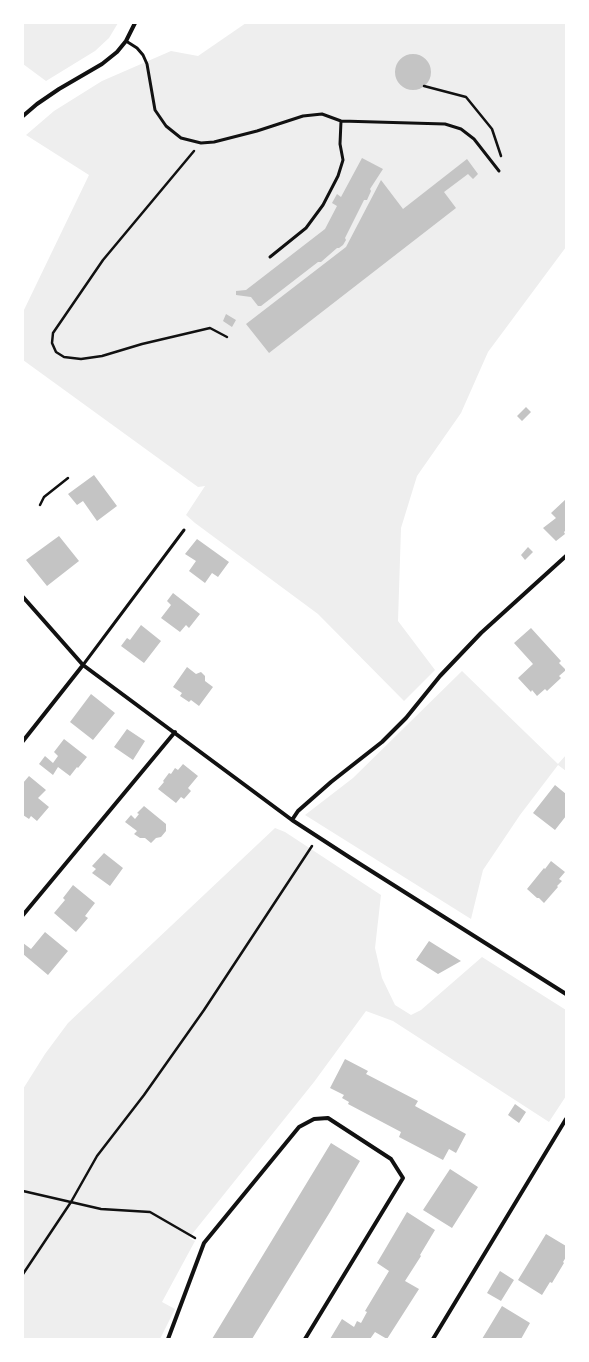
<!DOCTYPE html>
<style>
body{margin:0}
#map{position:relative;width:589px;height:1362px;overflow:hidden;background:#fff;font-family:Literata,serif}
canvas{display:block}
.frame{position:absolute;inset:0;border:24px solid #fff;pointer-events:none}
</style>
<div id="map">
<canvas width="589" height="1362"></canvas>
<div class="frame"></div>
</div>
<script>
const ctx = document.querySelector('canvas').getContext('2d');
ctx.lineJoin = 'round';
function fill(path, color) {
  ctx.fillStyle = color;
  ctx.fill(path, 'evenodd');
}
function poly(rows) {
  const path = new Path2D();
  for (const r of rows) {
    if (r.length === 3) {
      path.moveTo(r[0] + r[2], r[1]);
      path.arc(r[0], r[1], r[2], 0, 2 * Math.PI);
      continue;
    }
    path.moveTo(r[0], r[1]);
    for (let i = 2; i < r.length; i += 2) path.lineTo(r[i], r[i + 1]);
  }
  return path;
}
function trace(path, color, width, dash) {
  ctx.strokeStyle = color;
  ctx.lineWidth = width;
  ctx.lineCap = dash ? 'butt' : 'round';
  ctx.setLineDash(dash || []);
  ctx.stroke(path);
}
fill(poly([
 [23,23,118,23,109,38,95,51,46,81,23,64],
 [246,23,566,23,566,247,488,352,461,413,417,476,401,528,398,621,435,670,404,701,318,614,195,523,186,515,205,486,198,487,23,360,23,312,89,175,26,135,54,111,102,81,171,51,198,56],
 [462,671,558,764,566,755,566,771,558,765,520,815,483,870,471,919,305,815,353,778],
 [275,828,285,832,381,895,375,948,382,978,395,1005,411,1015,421,1010,482,957,566,1010,566,1096,549,1122,393,1021,366,1011,314,1082,189,1238,195,1241,162,1302,175,1309,160,1339,23,1339,23,1089,45,1054,68,1023]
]), '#eee');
fill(poly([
 [413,72,18],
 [362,158,383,169,370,189,371,191,367,200,364,200,345,238,346,240,343,245,339,248,337,248,321,262,318,262,261,306,258,306,251,297,236,295,236,291,246,290,325,229,337,206,332,203,337,194,341,197],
 [467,159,478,174,473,179,468,174,444,192,456,208,269,353,246,324,346,247,381,180,403,209],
 [226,314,236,320,232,327,223,321],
 [526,407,531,412,522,421,517,416],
 [94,475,117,506,97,521,83,501,77,505,68,494],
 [566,499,566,530,564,532,565,534,556,541,543,528,556,518,551,513],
 [59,536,79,561,47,586,26,560],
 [197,539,229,562,218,577,212,573,205,583,189,571,196,561,185,554],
 [528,547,533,552,525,560,521,555],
 [173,593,200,614,189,628,186,625,180,632,161,618,171,605,167,601],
 [141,625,161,641,144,663,121,646,127,638,130,640],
 [531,628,561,661,559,663,566,670,559,676,561,678,547,691,545,689,537,696,532,690,531,692,518,678,533,664,514,643],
 [187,667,196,674,201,672,205,676,205,681,213,687,199,706,191,700,189,702,180,696,182,693,173,687],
 [91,694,115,713,93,740,70,722],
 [127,729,145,741,133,760,114,747],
 [64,739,87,757,78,768,77,767,70,776,58,767,53,775,39,764,45,756,53,763,58,756,54,752],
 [183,764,198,776,188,788,191,791,184,799,181,797,176,803,158,789,164,782,163,781,169,773,171,774,175,768,178,770],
 [29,776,46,790,38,798,49,807,37,821,31,816,29,819,23,815,23,783],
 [555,785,566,794,566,816,555,830,533,813],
 [144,806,166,824,166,831,161,837,156,838,151,843,145,838,140,838,134,834,137,831,125,822,131,815,135,819,139,814,137,813],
 [104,853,123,868,110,886,92,873,96,869,92,866],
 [551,861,565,872,559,879,562,881,557,886,558,887,544,903,539,898,537,898,527,889,544,868,545,869],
 [73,885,95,903,85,916,88,918,76,932,54,913,65,900,63,898],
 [45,932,68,951,48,975,23,954,23,943,31,949],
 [429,941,461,961,438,974,416,960],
 [345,1059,368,1071,366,1074,418,1101,415,1106,466,1134,456,1153,449,1149,443,1160,399,1137,401,1132,348,1104,349,1102,342,1098,344,1095,330,1088],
 [515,1104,526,1112,519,1123,508,1115],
 [331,1143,360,1161,330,1212,252,1339,212,1339],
 [450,1169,478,1187,452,1228,423,1210],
 [407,1212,435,1230,420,1255,421,1256,405,1281,419,1289,387,1339,375,1332,370,1339,330,1339,342,1319,354,1327,357,1321,361,1323,367,1312,365,1311,389,1271,377,1263],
 [546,1234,566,1246,566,1257,563,1262,564,1263,552,1283,550,1282,542,1295,518,1280],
 [500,1271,514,1280,501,1301,487,1293],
 [502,1306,530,1323,521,1339,482,1339]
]), '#c4c4c4');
trace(poly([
 [424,86,466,97,492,129,501,156],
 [194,151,103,260,53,333,52,343,56,352,64,357,81,359,102,356,142,344,210,328,227,337],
 [40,505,44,497,68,478],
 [23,1191,101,1209,150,1212,195,1238],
 [23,1274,71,1202,97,1156,144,1095,204,1010,312,846]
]), '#111', 2.5);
trace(poly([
 [126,41,137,48,143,55,147,64,155,110,166,126,181,138,201,143,214,142,257,131,303,116,322,114,341,121,445,124,461,129,474,139,499,171],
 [270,257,306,228,323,205,338,176,343,160,340,144,341,121],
 [83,665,184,530]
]), '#111', 3);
trace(poly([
 [23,116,37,104,59,89,102,64,117,52,126,41,135,23],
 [23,597,83,665,292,820,349,857,566,994],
 [23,741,83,665],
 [292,820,298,811,331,782,382,742,406,718,440,676,481,633,566,556],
 [23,915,175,732],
 [168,1339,204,1243,299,1127,314,1119,328,1118,391,1159,403,1178,305,1339],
 [433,1339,566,1119]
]), '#111', 4);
</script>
